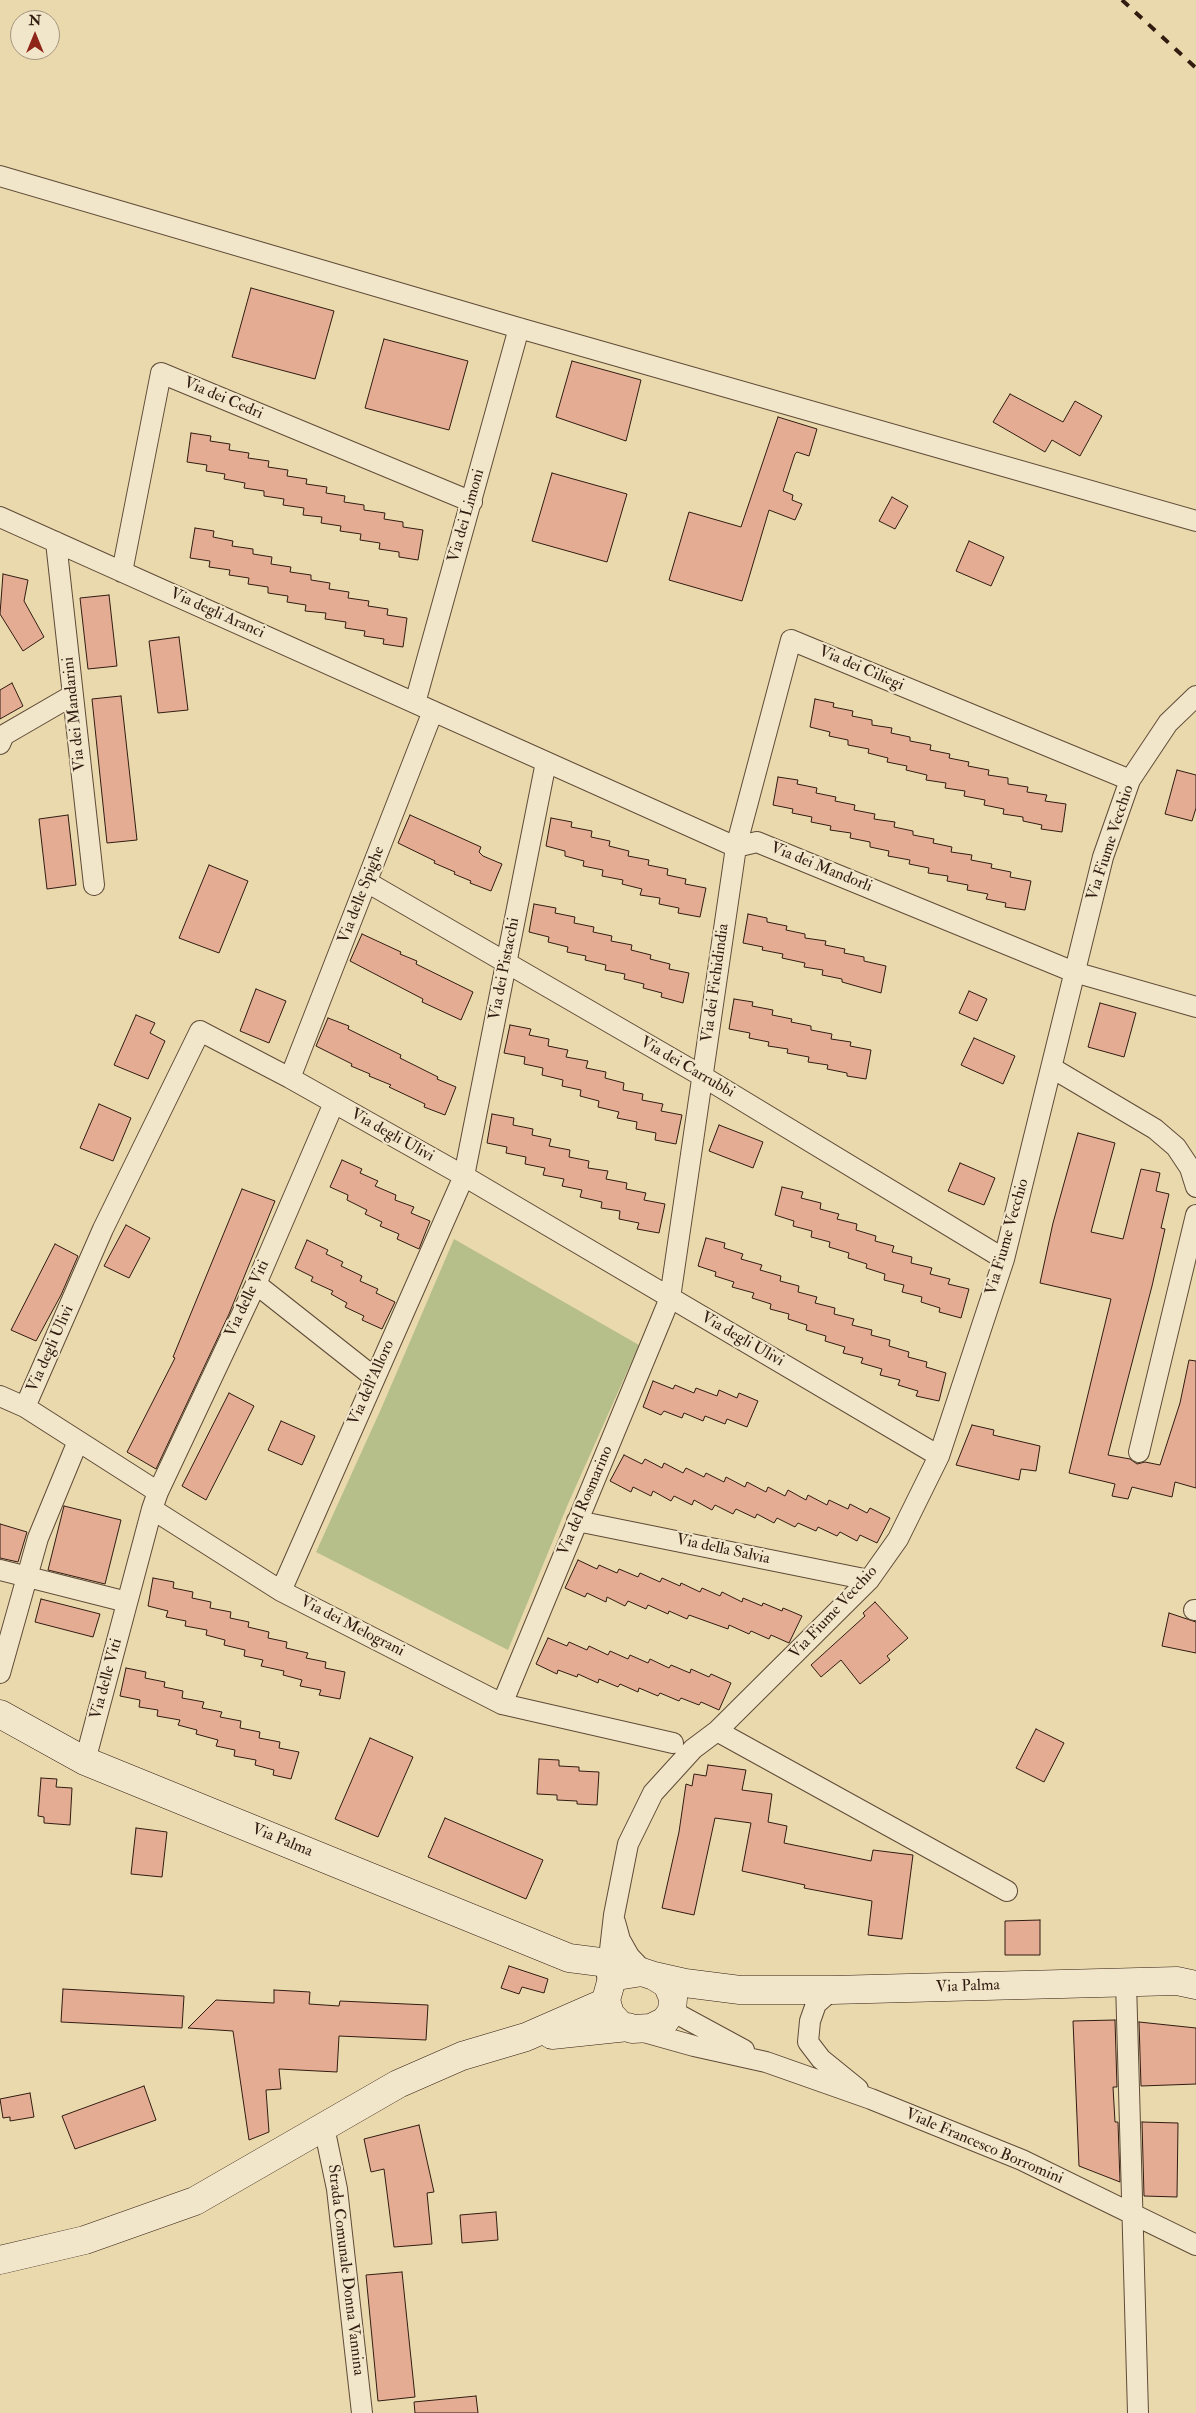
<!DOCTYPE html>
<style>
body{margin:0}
#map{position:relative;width:1196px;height:2413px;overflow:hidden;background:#ead9ac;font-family:"IM FELL Double Pica",serif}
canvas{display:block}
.north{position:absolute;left:10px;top:10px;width:50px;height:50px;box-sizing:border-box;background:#f1e6c9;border:1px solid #a49580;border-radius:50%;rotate:0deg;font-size:14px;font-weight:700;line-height:20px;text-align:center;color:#311c12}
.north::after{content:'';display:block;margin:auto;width:18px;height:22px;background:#8f2418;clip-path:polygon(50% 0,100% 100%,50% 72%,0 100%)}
</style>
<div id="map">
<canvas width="1196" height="2413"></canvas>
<div class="north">N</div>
</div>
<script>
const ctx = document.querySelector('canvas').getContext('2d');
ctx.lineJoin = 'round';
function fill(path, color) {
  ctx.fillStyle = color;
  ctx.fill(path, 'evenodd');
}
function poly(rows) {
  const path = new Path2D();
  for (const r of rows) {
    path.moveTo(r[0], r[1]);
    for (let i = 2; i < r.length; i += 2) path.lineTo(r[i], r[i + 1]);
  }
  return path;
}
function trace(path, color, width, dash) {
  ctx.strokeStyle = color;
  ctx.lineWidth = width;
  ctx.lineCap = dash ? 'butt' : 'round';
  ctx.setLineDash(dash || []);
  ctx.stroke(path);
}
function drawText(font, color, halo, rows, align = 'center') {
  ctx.font = font + ' "IM FELL Double Pica",serif';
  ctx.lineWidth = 4.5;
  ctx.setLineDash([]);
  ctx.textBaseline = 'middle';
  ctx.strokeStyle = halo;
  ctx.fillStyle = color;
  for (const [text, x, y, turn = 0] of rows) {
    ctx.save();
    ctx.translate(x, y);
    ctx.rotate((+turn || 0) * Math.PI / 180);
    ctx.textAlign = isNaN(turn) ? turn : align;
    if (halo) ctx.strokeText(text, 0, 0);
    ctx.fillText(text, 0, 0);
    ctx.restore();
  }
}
fill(poly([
 [454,1239,639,1345,568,1504,508,1650,316,1552,381,1409]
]), '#b6bf8a');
const building = poly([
 [251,288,334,311,315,379,232,357,251,288],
 [384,339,468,361,449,430,365,408,384,339],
 [572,361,641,380,626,441,556,417,572,361],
 [1010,394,1063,422,1075,401,1102,416,1080,456,1052,440,1045,452,993,422,1010,394],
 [778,417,817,429,809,456,797,452,795,454,783,491,793,495,792,500,802,504,795,520,769,510,742,601,669,580,689,512,741,527,778,417],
 [191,433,211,436,210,441,230,444,229,450,249,453,248,458,269,461,268,467,288,470,287,476,307,479,306,484,327,487,326,493,345,496,344,502,364,505,364,510,385,513,384,519,403,522,403,527,423,530,418,560,399,557,399,552,379,549,380,543,360,540,361,534,340,531,341,526,321,523,322,517,303,515,304,508,283,505,284,499,264,496,264,491,244,488,245,483,224,479,225,474,206,471,207,465,187,462,191,433],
 [552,473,627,494,607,562,532,541,552,473],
 [892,497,908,506,895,529,879,521,892,497],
 [195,528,214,531,213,537,233,541,232,546,253,549,253,554,272,557,271,564,291,567,290,572,311,575,311,580,330,583,329,589,349,592,348,598,369,601,368,606,388,609,387,615,407,618,403,647,383,644,384,639,364,636,365,631,345,628,346,622,325,619,326,613,305,611,306,605,287,602,288,596,268,593,268,587,248,584,249,578,229,575,230,570,209,567,210,561,190,558,195,528],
 [969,541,1004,557,991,586,956,571,969,541],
 [3,574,28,580,24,601,44,637,23,651,0,614,3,574],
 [109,595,117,666,88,669,80,598,109,595],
 [179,637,188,710,158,713,149,641,179,637],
 [12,683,23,706,0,719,0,690,12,683],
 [121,696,137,840,107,843,92,699,121,696],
 [815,699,834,703,833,707,853,711,852,716,872,720,872,725,892,728,891,733,910,737,910,741,931,745,930,750,950,754,949,758,969,762,968,766,989,770,988,775,1008,778,1008,784,1028,787,1027,792,1047,795,1045,801,1066,804,1062,832,1041,829,1042,825,1023,821,1023,817,1003,814,1004,809,984,805,985,800,964,796,965,791,945,788,946,783,926,780,927,775,906,770,907,766,887,762,888,758,868,753,869,749,848,745,848,740,829,736,830,732,810,727,815,699],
 [1177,770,1196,775,1196,808,1192,821,1165,814,1177,770],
 [778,777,798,780,797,784,817,788,816,793,836,797,835,801,855,805,854,810,875,814,874,819,895,822,894,827,913,831,913,835,934,839,933,843,952,847,951,852,972,855,971,860,992,864,991,868,1011,872,1010,877,1031,881,1025,910,1005,907,1006,903,986,899,988,894,967,890,968,885,947,881,948,876,928,873,929,868,909,864,910,860,888,856,889,851,870,847,870,842,850,838,851,833,830,830,831,826,811,822,812,817,792,813,793,809,773,805,778,777],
 [68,815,76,885,47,889,39,819,68,815],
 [410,815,481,847,479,852,483,856,502,864,491,891,470,883,471,881,454,874,455,872,434,863,435,861,398,843,410,815],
 [551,818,572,822,571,827,592,831,591,837,610,841,609,846,629,851,628,856,649,860,648,865,668,869,667,875,686,879,685,884,706,888,700,917,678,913,679,908,659,904,660,898,640,895,642,889,622,884,623,880,602,876,603,870,583,866,584,861,565,856,565,851,546,846,551,818],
 [209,865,248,881,219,953,179,938,209,865],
 [534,904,556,908,555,913,575,917,574,923,594,927,593,932,612,936,611,941,632,945,631,950,651,955,650,959,670,964,669,969,689,973,683,1003,661,997,662,993,643,988,644,984,624,979,625,974,605,970,606,965,585,960,586,956,567,952,568,947,548,942,549,937,529,932,534,904],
 [748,914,767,918,767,922,787,926,786,930,805,934,805,938,826,941,825,945,845,949,844,953,864,957,864,961,886,966,881,993,842,982,842,979,822,975,823,970,804,967,805,963,782,958,783,954,762,950,763,947,743,943,748,914],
 [362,934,401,952,400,954,417,961,416,964,473,992,461,1020,422,1002,423,999,350,961,362,934],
 [256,989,286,1001,269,1043,240,1031,256,989],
 [969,991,987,999,977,1021,959,1013,969,991],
 [734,999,753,1002,752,1006,773,1010,772,1015,792,1019,791,1022,811,1026,811,1030,832,1034,831,1039,851,1042,850,1046,871,1050,866,1079,847,1076,847,1073,827,1069,828,1065,808,1062,809,1057,787,1053,788,1049,768,1046,769,1042,749,1038,750,1033,729,1029,734,999],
 [1100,1003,1136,1013,1124,1057,1088,1047,1100,1003],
 [136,1015,155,1023,150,1033,165,1041,148,1079,114,1065,136,1015],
 [328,1018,349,1026,348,1029,401,1055,400,1058,438,1077,437,1079,456,1087,445,1115,424,1107,425,1104,389,1087,391,1085,369,1076,370,1074,351,1066,352,1064,316,1046,328,1018],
 [510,1025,531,1029,529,1035,549,1039,548,1046,568,1050,566,1057,588,1061,586,1068,606,1072,605,1078,624,1083,623,1090,643,1094,642,1100,663,1104,661,1111,682,1115,676,1144,655,1140,656,1133,636,1129,637,1122,617,1118,619,1112,598,1107,599,1101,580,1096,581,1090,562,1086,563,1080,542,1075,543,1068,524,1064,525,1057,504,1053,510,1025],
 [974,1038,1015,1056,1003,1084,961,1065,974,1038],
 [99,1104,131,1118,113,1161,80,1148,99,1104],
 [492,1114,514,1118,513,1125,533,1129,532,1135,551,1139,549,1146,570,1150,569,1157,589,1161,588,1168,608,1171,606,1179,627,1183,626,1189,646,1193,644,1200,665,1204,659,1233,637,1229,639,1223,619,1219,620,1211,601,1208,602,1202,580,1197,582,1190,562,1186,564,1179,543,1175,545,1168,525,1164,526,1157,506,1153,507,1147,487,1143,492,1114],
 [719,1125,763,1142,753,1168,709,1151,719,1125],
 [1078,1133,1115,1143,1091,1232,1123,1239,1141,1169,1160,1173,1156,1191,1169,1194,1161,1228,1165,1229,1152,1286,1108,1455,1130,1459,1137,1464,1145,1462,1160,1465,1180,1403,1189,1360,1196,1361,1196,1488,1175,1482,1172,1497,1132,1487,1128,1499,1112,1496,1115,1484,1069,1473,1111,1299,1040,1283,1053,1223,1078,1133],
 [342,1160,362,1169,360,1173,378,1181,375,1186,396,1195,395,1200,414,1207,411,1213,430,1221,419,1249,397,1239,399,1234,380,1226,382,1222,365,1214,367,1210,347,1200,348,1195,330,1187,342,1160],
 [960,1163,995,1178,984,1205,948,1191,960,1163],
 [782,1187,803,1192,801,1198,821,1203,820,1209,839,1214,837,1219,857,1224,856,1230,876,1236,875,1241,894,1246,892,1252,912,1257,911,1263,932,1268,930,1274,950,1279,948,1284,969,1289,961,1318,939,1312,940,1308,921,1302,922,1297,902,1292,904,1285,884,1280,885,1274,866,1268,867,1264,848,1258,849,1253,829,1247,830,1242,811,1237,812,1231,793,1226,794,1221,775,1215,782,1187],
 [242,1189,275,1201,229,1314,156,1469,127,1452,175,1358,173,1357,242,1189],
 [126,1225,150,1238,129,1278,104,1266,126,1225],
 [706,1238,725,1243,724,1248,743,1254,741,1259,762,1265,760,1270,781,1276,780,1281,799,1286,798,1292,817,1297,815,1303,835,1308,834,1314,854,1319,852,1325,872,1330,871,1335,890,1340,889,1346,909,1352,908,1357,927,1362,926,1367,946,1373,939,1401,916,1396,918,1391,898,1385,900,1380,880,1375,882,1369,861,1363,863,1358,843,1353,845,1347,825,1341,826,1336,806,1330,807,1325,788,1319,789,1314,770,1309,771,1304,752,1298,754,1293,732,1287,734,1282,715,1276,716,1272,698,1266,706,1238],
 [307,1240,328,1250,326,1254,343,1262,341,1266,362,1276,360,1281,378,1289,376,1293,395,1302,382,1329,362,1320,364,1316,345,1307,347,1303,331,1294,333,1291,311,1281,313,1277,295,1268,307,1240],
 [55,1244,78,1256,61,1295,36,1341,11,1330,55,1244],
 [653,1381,673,1389,675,1385,694,1393,696,1388,717,1396,719,1390,737,1398,739,1393,758,1401,747,1427,727,1419,725,1424,705,1416,703,1421,684,1413,682,1418,664,1411,661,1415,643,1407,653,1381],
 [229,1393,254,1406,206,1500,182,1486,229,1393],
 [281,1421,315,1436,302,1465,268,1450,281,1421],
 [972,1425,994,1430,993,1435,1040,1446,1036,1471,1021,1469,1019,1480,956,1465,972,1425],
 [624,1455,642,1464,645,1459,662,1468,664,1463,683,1473,686,1468,704,1477,706,1473,724,1482,726,1477,745,1487,747,1482,766,1492,768,1487,785,1496,788,1490,806,1500,808,1495,827,1505,829,1500,848,1509,850,1504,867,1513,870,1508,890,1518,877,1543,860,1535,857,1541,840,1532,837,1536,818,1527,816,1531,798,1523,795,1527,777,1518,774,1523,757,1514,755,1518,736,1509,733,1514,715,1505,712,1510,694,1500,692,1505,674,1496,671,1501,653,1491,651,1496,633,1487,631,1492,610,1481,624,1455],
 [64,1506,121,1520,105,1584,48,1570,64,1506],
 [0,1524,27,1532,18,1562,0,1558,0,1524],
 [578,1560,597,1569,599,1565,617,1573,619,1569,638,1577,640,1573,660,1582,662,1578,680,1586,681,1583,700,1592,702,1588,720,1596,722,1592,742,1602,743,1598,762,1606,763,1603,782,1611,783,1608,802,1616,789,1643,771,1635,769,1639,751,1631,749,1634,729,1625,728,1629,689,1615,687,1619,669,1611,668,1614,648,1605,646,1609,628,1601,625,1606,607,1597,606,1602,587,1593,585,1597,565,1588,578,1560],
 [153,1578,174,1582,173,1588,193,1592,192,1598,211,1602,210,1608,231,1612,230,1618,249,1622,248,1627,269,1632,268,1638,287,1642,286,1648,308,1653,306,1658,326,1662,325,1668,345,1672,340,1699,319,1695,321,1690,300,1686,302,1680,283,1675,284,1671,261,1666,263,1660,244,1656,245,1650,224,1645,225,1640,206,1635,207,1630,185,1626,186,1621,166,1617,168,1611,148,1606,153,1578],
 [41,1599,100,1614,93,1637,35,1622,41,1599],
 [875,1602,908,1638,887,1656,890,1660,860,1684,841,1660,821,1677,811,1665,865,1616,863,1613,875,1602],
 [1169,1613,1196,1622,1196,1653,1162,1646,1169,1613],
 [548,1638,567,1646,569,1642,587,1650,589,1646,608,1655,610,1651,628,1659,630,1655,648,1663,650,1659,669,1668,671,1665,690,1673,691,1669,709,1677,711,1674,731,1683,719,1710,701,1702,699,1705,681,1698,679,1701,660,1693,658,1696,639,1688,638,1692,620,1684,618,1687,599,1679,598,1683,578,1674,577,1677,558,1670,557,1674,536,1664,548,1638],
 [126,1668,146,1672,145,1678,165,1682,164,1687,183,1691,182,1698,204,1702,202,1708,222,1712,220,1717,241,1721,240,1728,260,1732,259,1738,280,1742,279,1748,299,1752,291,1779,273,1775,274,1770,255,1765,256,1760,234,1756,235,1750,216,1746,218,1740,196,1734,197,1730,178,1725,180,1720,157,1716,158,1710,139,1707,140,1700,120,1696,126,1668],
 [1036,1729,1064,1743,1044,1782,1016,1768,1036,1729],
 [370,1738,413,1757,378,1837,335,1819,370,1738],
 [539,1759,559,1760,559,1766,579,1767,579,1771,599,1772,597,1805,577,1804,577,1801,557,1800,557,1795,537,1794,539,1759],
 [708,1765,746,1770,742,1790,772,1794,768,1822,787,1826,784,1843,871,1861,873,1850,913,1855,902,1939,868,1935,872,1901,804,1888,805,1885,742,1871,751,1823,715,1818,694,1915,662,1908,679,1832,686,1784,692,1786,694,1774,706,1776,708,1765],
 [41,1778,57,1779,56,1787,72,1788,70,1825,44,1823,44,1817,38,1816,41,1778],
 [445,1818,543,1860,526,1899,428,1857,445,1818],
 [136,1828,167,1832,162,1877,131,1874,136,1828],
 [1040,1920,1040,1955,1005,1955,1005,1921,1040,1920],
 [509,1966,548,1979,544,1993,522,1987,519,1994,501,1988,509,1966],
 [63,1989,184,1996,182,2028,61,2022,63,1989],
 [274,1990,310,1992,309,2004,339,2006,340,2001,428,2005,426,2040,339,2036,337,2072,279,2069,281,2089,266,2090,269,2132,249,2140,233,2031,188,2028,216,2000,274,2003,274,1990],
 [1115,2020,1117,2087,1113,2087,1115,2122,1118,2122,1120,2182,1079,2166,1073,2021,1115,2020],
 [1139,2022,1196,2028,1196,2084,1141,2086,1139,2022],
 [144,2086,156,2120,75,2149,62,2116,144,2086],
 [30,2093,34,2117,10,2121,10,2117,3,2118,0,2099,30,2093],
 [1142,2122,1178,2123,1177,2197,1144,2196,1142,2122],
 [419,2125,434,2192,427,2193,432,2244,394,2247,384,2169,371,2172,364,2139,419,2125],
 [496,2212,498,2240,462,2243,460,2215,496,2212],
 [402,2272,415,2397,378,2401,366,2275,402,2272],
 [476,2396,478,2413,415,2413,414,2402,476,2396]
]);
fill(building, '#e3ac93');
trace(building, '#311c12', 1);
const street = poly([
 [0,176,519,328,1196,521],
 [0,517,736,847,757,842,1074,972,1196,1007],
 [56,542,94,885],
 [122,572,161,373,472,502],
 [415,703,519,328],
 [0,744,4,735,73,695],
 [367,882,702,1076,1004,1259],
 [1052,1068,1155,1129,1176,1147,1190,1168,1196,1187],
 [290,1078,433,711],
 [256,1284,375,1378],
 [0,1396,25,1407,158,1492,152,1509,281,1591,502,1704,673,1743],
 [25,1407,103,1229,200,1031,290,1078,464,1176,939,1456],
 [1139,1452,1196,1215],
 [158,1492,256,1284,334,1103],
 [577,1521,869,1580],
 [0,1570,127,1602],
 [281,1591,464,1176,546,762],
 [1194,1610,1196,1610],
 [0,1673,38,1538,78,1441],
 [502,1704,670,1298,736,847,791,640,1130,780],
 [717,1731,1007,1891],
 [85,1761,152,1509],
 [615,1922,620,1940,629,1956,645,1973],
 [607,1976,614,1915,628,1844,653,1793,693,1749,717,1731,869,1580,898,1539,939,1456,1004,1259,1103,857,1130,780,1168,723,1196,696],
 [1126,1982,1138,2413],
 [832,1990,816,2004,810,2021,808,2042,821,2059,858,2089],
 [672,2011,744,2050],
 [637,2030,694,2046,766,2062,871,2099,1022,2160,1196,2245],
 [324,2127,337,2189,362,2413]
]);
const secondary = poly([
 [0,1714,85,1761,569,1958,608,1963,642,1972],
 [642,1972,654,1976,667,1984,673,1998,672,2011,665,2021,651,2028,632,2029,620,2025,610,2014,606,2000,611,1982,617,1976,642,1972],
 [654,1976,685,1983,740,1990,832,1990,1177,1981,1196,1985],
 [552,2035,628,2027],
 [0,2260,85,2240,195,2201,398,2084,462,2056,526,2037,606,2002]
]);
trace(street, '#5f4b38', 22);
trace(secondary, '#311c12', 29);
trace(street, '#f1e6c9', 20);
trace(secondary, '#f1e6c9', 28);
trace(poly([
 [1122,0,1196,68]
]), '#311c12', 4, [9, 9]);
drawText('16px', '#311c12', '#f1e6c9', [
 ["Via dei Cedri",223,399,23],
 ["Via dei Limoni",467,516,-74],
 ["Via degli Aranci",217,614,24],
 ["Via dei Ciliegi",861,669,23],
 ["Via dei Mandarini",75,714,-96],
 ["Via Fiume Vecchio",1111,843,-72],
 ["Via dei Mandorli",821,868,22],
 ["Via delle Spighe",362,895,-69],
 ["Via dei Pistacchi",505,969,-79],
 ["Via dei Fichidindia",716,983,-82],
 ["Via dei Carrubbi",687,1068,30],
 ["Via degli Ulivi",392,1136,29],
 ["Via Fiume Vecchio",1008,1237,-74],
 ["Via delle Viti",248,1299,-65],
 ["Via degli Ulivi",742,1340,30],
 ["Via degli Ulivi",51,1349,-66],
 ["Via dell'Alloro",372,1383,-66],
 ["Via del Rosmarino",586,1501,-67],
 ["Via della Salvia",723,1550,12],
 ["Via Fiume Vecchio",834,1613,-47],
 ["Via dei Melograni",352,1627,27],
 ["Via delle Viti",107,1679,-75],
 ["Via Palma",282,1841,22],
 ["Via Palma",968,1987,-2],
 ["Viale Francesco Borromini",984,2147,23],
 ["Strada Comunale Donna Vannina",345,2270,83]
]);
</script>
